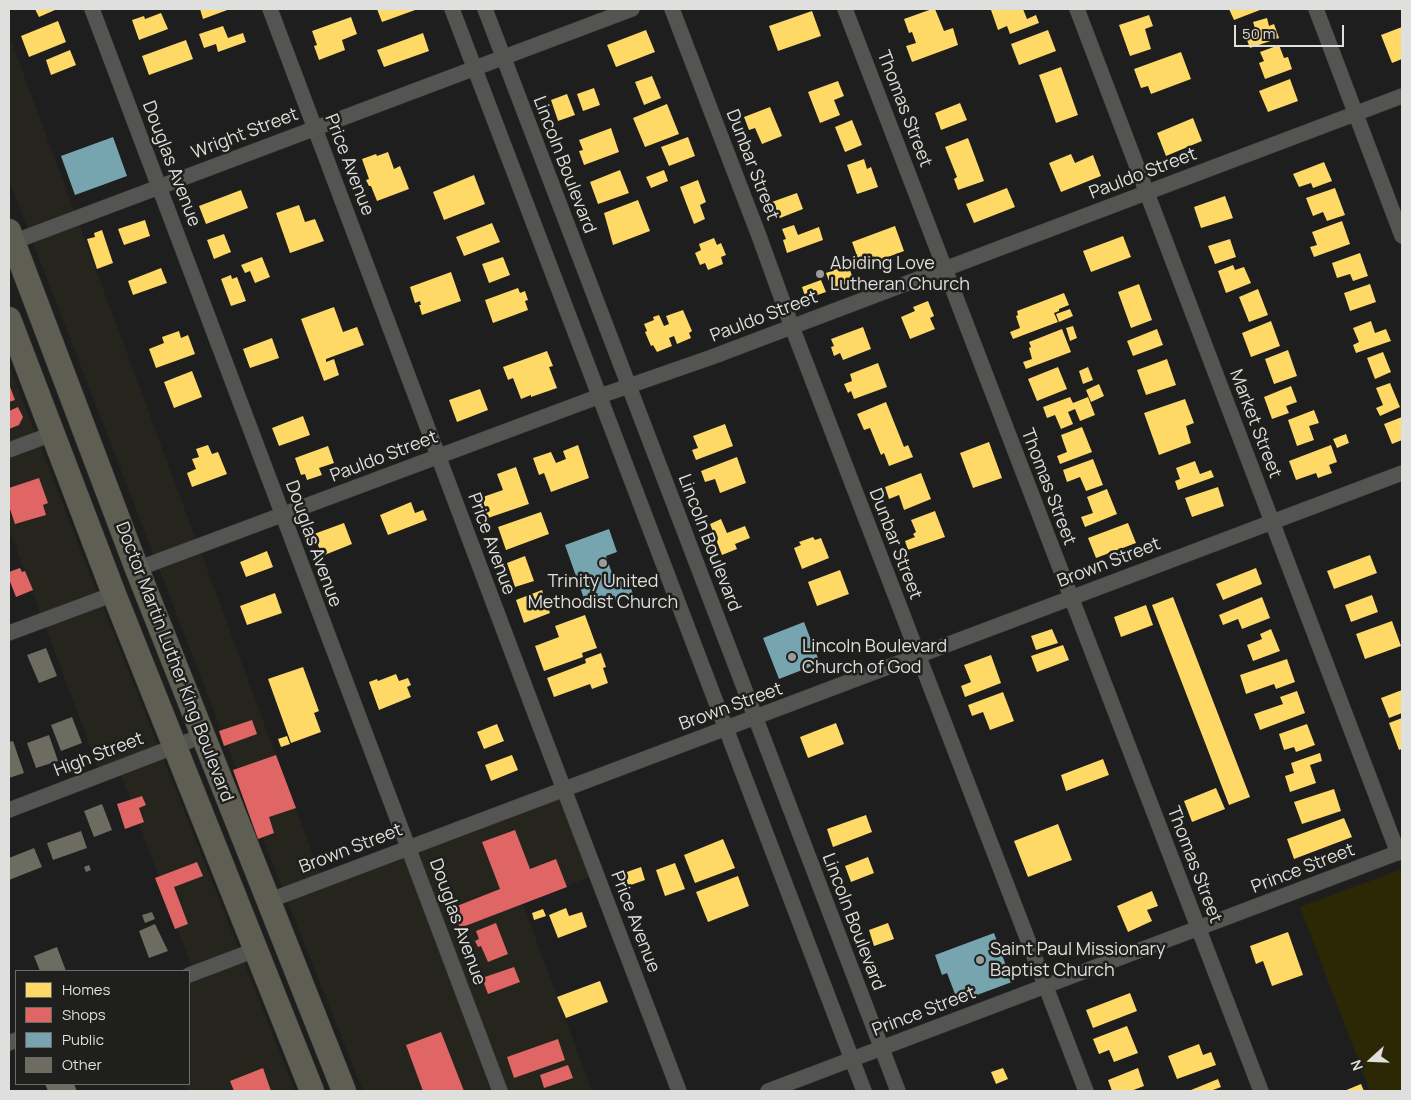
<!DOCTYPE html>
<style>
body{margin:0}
#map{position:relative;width:1411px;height:1100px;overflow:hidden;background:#1e1e1e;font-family:Manrope,sans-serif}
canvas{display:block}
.frame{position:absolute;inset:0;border:10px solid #dfdfdd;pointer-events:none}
.legend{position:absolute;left:15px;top:970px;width:175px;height:115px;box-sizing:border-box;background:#1f1f1d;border:1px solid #6c6c6a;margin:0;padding:6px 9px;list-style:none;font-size:15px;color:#dfdfdd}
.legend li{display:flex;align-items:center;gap:10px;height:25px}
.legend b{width:25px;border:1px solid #6c6c6a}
.north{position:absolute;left:1346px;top:1035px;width:50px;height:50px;-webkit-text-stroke:4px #1f1f1d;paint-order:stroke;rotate:250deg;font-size:14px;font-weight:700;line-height:20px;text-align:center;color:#dfdfdd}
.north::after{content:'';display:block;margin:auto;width:18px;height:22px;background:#dfdfdd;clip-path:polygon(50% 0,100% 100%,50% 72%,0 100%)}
.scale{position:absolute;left:1234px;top:25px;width:110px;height:22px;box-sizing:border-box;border:2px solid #dfdfdd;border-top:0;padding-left:6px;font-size:15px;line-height:18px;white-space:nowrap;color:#dfdfdd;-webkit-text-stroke:4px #1f1f1d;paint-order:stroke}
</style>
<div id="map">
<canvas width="1411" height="1100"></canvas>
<div class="frame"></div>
<ul class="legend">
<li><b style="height:14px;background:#ffd966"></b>Homes</li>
<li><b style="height:14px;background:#e06666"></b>Shops</li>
<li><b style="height:14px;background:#76a5af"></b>Public</li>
<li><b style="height:14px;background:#6d6c60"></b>Other</li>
</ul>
<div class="north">N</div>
<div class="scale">50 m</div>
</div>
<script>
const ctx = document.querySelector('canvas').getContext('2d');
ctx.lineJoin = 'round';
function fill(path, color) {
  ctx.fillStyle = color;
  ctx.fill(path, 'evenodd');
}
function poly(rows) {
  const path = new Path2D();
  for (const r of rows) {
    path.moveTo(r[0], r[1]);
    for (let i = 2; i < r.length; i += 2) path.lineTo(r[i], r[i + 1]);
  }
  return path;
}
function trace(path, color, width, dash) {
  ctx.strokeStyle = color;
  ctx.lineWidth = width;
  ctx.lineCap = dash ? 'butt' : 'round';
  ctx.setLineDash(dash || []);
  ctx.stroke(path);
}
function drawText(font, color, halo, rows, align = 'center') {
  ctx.font = font + ' Manrope,sans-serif';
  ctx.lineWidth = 5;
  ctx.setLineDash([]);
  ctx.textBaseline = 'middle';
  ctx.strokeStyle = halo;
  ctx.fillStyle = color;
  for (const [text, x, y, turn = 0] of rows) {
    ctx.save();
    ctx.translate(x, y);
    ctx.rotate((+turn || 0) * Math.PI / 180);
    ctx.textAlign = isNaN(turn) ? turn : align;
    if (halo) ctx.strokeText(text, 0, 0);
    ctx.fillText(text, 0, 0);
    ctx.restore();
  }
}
fill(poly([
 [9,35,320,874,560,787,593,876,522,902,592,1091,363,1091,288,903,9,180],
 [9,365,82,554,295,1091,188,1091,185,1084,189,1084,189,971,192,967,116,761,98,768,9,529]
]), '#25251e');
fill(poly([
 [1402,869,1402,1091,1370,1091,1300,907]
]), '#2c2805');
fill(poly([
 [35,9,54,9,55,10,39,17],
 [200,9,230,9,203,19],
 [377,9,418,9,382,22],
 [932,9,935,9,944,31,953,28,958,45,912,62,906,46,916,43,912,32,909,33,904,19],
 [995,9,1023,9,1027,19,1036,15,1039,23,1010,34,1007,26,998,30,991,10],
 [1229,9,1260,9,1260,10,1234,20],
 [812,11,821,36,778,51,769,26],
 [161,13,168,29,139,40,132,20,144,16,145,19],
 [1149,15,1153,26,1145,29,1151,49,1130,56,1119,25],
 [351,17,357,34,342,40,345,50,319,60,314,46,317,45,312,31],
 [1267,18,1269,26,1274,24,1279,38,1250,48,1245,35,1256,31,1253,22],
 [58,21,66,42,29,57,21,36],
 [223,26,228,38,243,33,246,42,218,52,216,44,204,48,199,34],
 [1402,27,1402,59,1392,63,1381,35],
 [646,30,655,52,616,67,607,45],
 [1048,30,1056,51,1019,65,1011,44],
 [423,33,429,51,384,67,377,50],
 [186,40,193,59,149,75,142,56],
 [1279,45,1284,58,1288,57,1292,69,1265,79,1259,63,1264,61,1260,52],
 [70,50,76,65,51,75,46,60],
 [1181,52,1191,79,1151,94,1148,86,1141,88,1134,69],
 [1061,67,1078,115,1056,123,1039,75],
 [652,76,661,98,644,105,635,82],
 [1290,79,1298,101,1268,112,1259,91],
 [838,81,844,96,834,100,840,115,820,123,808,92],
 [594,88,600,105,583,111,577,94],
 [567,94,575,115,558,121,551,100],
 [960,103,967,120,941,130,935,113],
 [667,104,679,134,645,147,633,118],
 [770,107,782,136,762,144,755,128,749,130,744,117],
 [1193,118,1202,141,1166,156,1157,133],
 [852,120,862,145,845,152,835,127],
 [611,128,619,152,584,165,579,151,583,150,579,140],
 [688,137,695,156,669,166,661,147],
 [968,138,984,181,958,190,954,179,957,177,945,147],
 [388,152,394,169,400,166,409,189,377,201,371,186,369,186,366,180,369,179,362,159,376,154,377,156],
 [1071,154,1075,163,1093,155,1101,176,1061,192,1049,163],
 [864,159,867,169,871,167,878,187,857,194,847,165],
 [1324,162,1332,181,1313,188,1311,183,1299,187,1293,174],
 [620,170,629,193,598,204,590,182],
 [664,170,668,181,651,188,646,177],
 [474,175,485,204,444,220,433,192],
 [698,180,706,202,700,205,705,219,694,224,680,187],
 [1007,188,1015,207,974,223,966,204],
 [1335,188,1345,215,1327,221,1323,212,1313,216,1306,198],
 [241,190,248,208,206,224,199,206],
 [797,193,803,209,775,220,769,203],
 [1225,196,1233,218,1201,228,1194,207],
 [638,200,650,231,613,245,604,213],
 [299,205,305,222,315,219,324,241,290,253,276,213],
 [145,220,150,236,124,245,118,229],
 [1342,221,1350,244,1314,257,1310,247,1317,245,1312,232],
 [492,223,500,242,464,256,456,237],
 [794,225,798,235,819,227,823,240,787,253,783,240,786,239,782,229],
 [895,226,904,251,861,267,852,242],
 [102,230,113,263,97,269,87,239,95,237,94,233],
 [224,234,231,252,214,259,207,240],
 [1123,236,1131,257,1091,272,1083,251],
 [714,238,717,245,721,243,726,255,721,257,723,264,708,270,705,263,700,265,695,253,701,250,699,244],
 [1230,239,1236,257,1215,264,1208,246],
 [1360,253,1368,276,1353,281,1350,274,1337,278,1332,263],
 [262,257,270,277,255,283,250,271,245,273,241,265],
 [503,257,510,275,489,283,482,264],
 [848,265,854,281,832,289,826,273],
 [1233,265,1235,270,1244,267,1251,283,1226,293,1218,271],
 [161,268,167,283,133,295,128,281],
 [451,272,461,301,422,315,419,305,421,305,420,301,415,303,410,287],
 [231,275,232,279,237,277,246,301,231,306,221,279],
 [821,280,826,292,806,299,802,287],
 [1139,284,1152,320,1131,328,1118,292],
 [1370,284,1376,302,1350,311,1344,293],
 [518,288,520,293,525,291,528,300,525,301,528,310,493,323,485,300],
 [1258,289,1268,315,1249,322,1239,297],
 [1064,293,1069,305,1059,309,1059,311,1054,313,1058,322,1013,339,1010,332,1020,328,1016,316,1018,315,1017,311],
 [928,301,934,316,930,318,935,329,910,339,901,317,915,311,913,307],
 [334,307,343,332,357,327,364,345,326,359,326,362,334,359,339,375,324,381,301,319],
 [1070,309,1073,316,1059,322,1056,314],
 [683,310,692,331,689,333,691,338,677,344,674,336,669,338,672,346,657,352,653,345,651,346,645,332,647,331,644,324,654,320,653,317,659,315,664,326,669,324,666,316],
 [1271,321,1280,346,1251,357,1242,333],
 [1371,321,1375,333,1386,329,1391,341,1356,353,1353,345,1359,342,1353,328],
 [1073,326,1077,338,1070,341,1066,328],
 [863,327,871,349,843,360,840,353,834,356,831,347,834,346,831,339],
 [1062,329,1071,352,1026,369,1023,362,1032,359,1029,348,1031,347,1029,342],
 [1157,329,1163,345,1133,356,1127,341],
 [179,331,181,338,188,335,195,354,156,368,149,349,164,343,162,337],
 [272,338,279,358,250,368,243,349],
 [1288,350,1297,376,1274,384,1265,359],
 [547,351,553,366,549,367,557,388,531,397,531,395,521,399,513,378,508,380,503,367],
 [1383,352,1391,372,1375,379,1367,358],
 [1167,359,1176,385,1146,395,1137,370],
 [878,363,887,387,854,399,851,391,848,393,844,384,852,381,850,374],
 [1058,367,1067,389,1037,401,1028,379],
 [1088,367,1093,380,1083,384,1079,371],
 [192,371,202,397,174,408,164,382],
 [1390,383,1400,407,1380,416,1376,408,1383,405,1376,388],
 [1099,384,1104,396,1091,402,1086,390],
 [1291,386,1297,402,1286,406,1289,413,1272,419,1264,397],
 [480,389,488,410,457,422,449,400],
 [1070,397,1073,403,1088,397,1095,415,1080,421,1075,409,1068,412,1073,424,1061,429,1055,415,1047,418,1043,407],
 [1185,399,1194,423,1186,426,1191,443,1159,455,1144,413],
 [886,402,904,447,908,445,913,457,889,466,884,453,881,455,870,428,864,430,857,414],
 [1314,410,1319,423,1309,426,1314,440,1297,446,1288,420],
 [303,416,310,435,279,446,272,428],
 [1402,417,1402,440,1392,444,1384,424],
 [725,424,733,446,696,460,692,450,698,448,693,436],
 [1082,427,1092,452,1060,464,1057,456,1067,452,1061,435],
 [1346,434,1349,443,1337,448,1333,439],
 [989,442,1002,478,973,488,960,453],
 [208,445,212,454,218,452,227,474,192,487,187,473,196,469,192,459,199,457,196,449],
 [578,445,589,478,551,492,544,473,539,475,533,458,551,452,556,463,566,459,563,451],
 [1331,445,1337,462,1329,465,1332,473,1318,478,1316,473,1296,480,1289,461],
 [328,446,334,463,319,468,322,475,307,480,305,474,301,475,295,458],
 [737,457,746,483,720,493,715,479,705,482,701,471],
 [1093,459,1103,485,1086,491,1080,477,1067,482,1063,470],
 [1195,461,1200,474,1211,470,1214,477,1178,490,1175,481,1180,479,1176,468],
 [516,467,529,504,485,519,477,499,503,490,497,474],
 [921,473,931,499,904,510,899,495,889,499,885,487],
 [1218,487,1224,506,1192,517,1185,498],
 [1107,489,1117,514,1085,527,1081,517,1093,513,1087,497],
 [411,502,415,513,423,510,427,520,388,535,380,515],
 [935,511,945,537,908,550,905,541,915,537,913,534,916,532,911,520],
 [541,512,549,534,506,550,498,527],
 [721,519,727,533,745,526,750,538,735,544,737,549,722,555,710,524],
 [344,523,352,544,322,556,314,534],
 [1128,523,1136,543,1096,558,1088,538],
 [813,537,815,540,821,538,829,558,802,569,794,548,801,545,799,542],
 [267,551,273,567,246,577,240,562],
 [1370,555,1377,573,1334,589,1327,571],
 [525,556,534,581,515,587,507,563],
 [1256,568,1262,584,1223,600,1216,584],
 [840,570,849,594,817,606,808,582],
 [542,590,550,613,524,623,516,600],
 [275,593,282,613,247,625,240,606],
 [1372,595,1378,612,1351,622,1345,605],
 [1173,597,1250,797,1229,805,1152,605],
 [1262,597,1270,618,1242,629,1238,619,1223,625,1219,615],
 [1146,605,1153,625,1121,637,1114,617],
 [585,615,597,648,582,653,583,657,544,671,535,646,559,637,555,626],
 [1392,621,1401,646,1365,659,1356,634],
 [1052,629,1058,643,1036,650,1031,636],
 [1271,629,1280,651,1253,661,1247,645,1262,639,1260,634],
 [1063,645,1069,660,1037,672,1031,656],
 [601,653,606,667,603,668,608,683,592,689,590,684,554,697,547,678,586,663,585,659],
 [991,655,1001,683,965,697,961,686,971,682,964,665],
 [1287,659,1295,682,1276,689,1274,684,1246,694,1240,675],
 [303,667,319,711,314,713,321,732,291,743,268,679],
 [396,674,399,681,408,678,411,685,407,687,411,697,379,710,369,682,377,679,378,681],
 [1402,690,1402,713,1389,718,1381,698],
 [1297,691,1305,713,1260,730,1254,714,1283,704,1280,697],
 [1003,692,1014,721,990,730,983,712,972,716,968,705],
 [1402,718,1402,749,1399,750,1389,723],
 [836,723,844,744,808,758,800,737],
 [497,724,504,741,484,749,477,732],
 [1307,724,1315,745,1296,752,1294,747,1284,750,1279,734],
 [287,736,290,744,281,747,278,739],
 [1320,753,1322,761,1310,765,1316,783,1290,792,1285,776,1294,773,1291,763],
 [512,755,518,770,491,781,485,765],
 [1103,759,1109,775,1066,791,1061,775],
 [1216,788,1225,809,1192,822,1184,801],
 [1334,789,1341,811,1302,824,1294,802],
 [866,815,872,832,833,847,827,829],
 [1344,818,1352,837,1294,859,1287,839],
 [1058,824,1072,860,1028,877,1014,841],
 [723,839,735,868,695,883,684,855],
 [868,857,874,873,851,882,845,866],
 [675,863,685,889,665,896,656,870],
 [641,867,645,880,625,887,621,874],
 [738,876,749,906,708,922,696,892],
 [1152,891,1158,906,1147,910,1152,921,1128,932,1117,906],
 [566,908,569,916,582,912,587,927,558,938,549,915],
 [543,909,546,916,534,920,532,913],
 [888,923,894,939,874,946,869,930],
 [1288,932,1303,975,1272,986,1263,961,1256,964,1250,946],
 [600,981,608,1002,566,1018,557,997],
 [1130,993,1137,1011,1093,1028,1086,1010],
 [1127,1026,1138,1053,1114,1062,1109,1050,1099,1054,1093,1039],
 [1199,1044,1203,1055,1211,1052,1216,1065,1177,1079,1168,1056],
 [1003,1068,1008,1079,996,1084,991,1072],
 [1138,1068,1144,1086,1131,1091,1112,1091,1108,1080],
 [1218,1079,1221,1087,1213,1090,1213,1091,1191,1091,1191,1090],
 [1361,1084,1364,1091,1344,1091]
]), '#ffd966');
fill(poly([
 [9,384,15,400,9,402],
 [18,407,23,417,19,425,9,429,9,411],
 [39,478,48,503,43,505,46,515,15,524,9,506,9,488],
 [20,568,22,572,25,571,33,590,16,597,9,579,9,572],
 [252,720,257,734,224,746,219,731],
 [276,755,296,808,269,817,274,833,258,839,233,770],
 [142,796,146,805,139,808,144,822,125,829,117,804],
 [515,830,530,869,556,859,567,887,460,928,452,908,500,889,482,842],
 [197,862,203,876,174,887,188,924,175,929,155,878],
 [496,923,508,954,488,962,481,946,478,947,475,941,479,939,476,931],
 [514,967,520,982,488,994,482,978],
 [441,1032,464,1091,423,1091,406,1045],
 [558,1039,565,1060,514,1078,507,1057],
 [568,1065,573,1078,544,1088,540,1075],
 [263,1068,271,1091,234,1091,230,1081]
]), '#e06666');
fill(poly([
 [113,137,127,176,75,195,61,156],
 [609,529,617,552,606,556,615,582,627,578,633,594,588,610,565,545],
 [804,622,820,663,779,679,763,638],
 [994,933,1012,982,958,1002,947,973,942,975,935,955]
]), '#76a5af');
fill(poly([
 [46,648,57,676,39,683,27,655],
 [72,717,82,743,61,751,51,725],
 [49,735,58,761,36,768,27,743],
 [13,741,24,773,9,778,9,742],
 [102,804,112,830,94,837,84,811],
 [81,831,87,848,53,860,47,843],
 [34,848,42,867,9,880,9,858],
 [89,865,91,870,86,872,84,867],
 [152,912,155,919,145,923,142,915],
 [155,924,168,951,149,958,139,931],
 [57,947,66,971,40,971,34,956],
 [45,1084,74,1084,77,1091,48,1091]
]), '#6d6c60');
const minor = poly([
 [92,9,500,1091],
 [270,9,536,716,679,1091],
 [452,9,864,1091],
 [485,9,898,1091],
 [672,9,759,236,792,327,1086,1091],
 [845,9,1261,1091],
 [1077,9,1398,853],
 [1316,9,1402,236],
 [13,242,632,9],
 [9,450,52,434],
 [137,569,600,396,712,357,1402,96],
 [9,633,114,594],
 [9,810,202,736],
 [268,901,1402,473],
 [189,975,255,950],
 [9,1043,16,1040],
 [768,1091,1402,851]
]);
const primary = poly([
 [9,231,137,569,344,1091],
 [9,319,114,594,312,1091]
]);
trace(minor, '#3b3b3b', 16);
trace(primary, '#3b3b3b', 25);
trace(minor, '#545453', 15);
trace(primary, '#5f5e52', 24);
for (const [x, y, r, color] of [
 [820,274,5,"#9b9b9a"],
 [603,563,5,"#9b9b9a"],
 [792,657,5,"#9b9b9a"],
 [980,960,5,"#9b9b9a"]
]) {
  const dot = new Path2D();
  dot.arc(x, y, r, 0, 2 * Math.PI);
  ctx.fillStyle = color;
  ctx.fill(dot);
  trace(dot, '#1f1f1d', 2);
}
drawText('18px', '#dfdfdd', '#1f1f1d', [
 ["Thomas Street",904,109,69],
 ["Wright Street",245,134,-21],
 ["Douglas Avenue",171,164,69],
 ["Price Avenue",349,165,69],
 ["Lincoln Boulevard",564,165,69],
 ["Dunbar Street",752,165,69],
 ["Pauldo Street",1143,174,-21],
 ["Pauldo Street",764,317,-21],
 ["Market Street",1255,424,69],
 ["Pauldo Street",384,457,-21],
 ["Thomas Street",1048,487,69],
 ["Lincoln Boulevard",709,543,69],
 ["Douglas Avenue",313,544,70],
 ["Price Avenue",491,544,70],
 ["Dunbar Street",895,544,69],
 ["Brown Street",1109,563,-21],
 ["Doctor Martin Luther King Boulevard",174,662,69],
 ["Brown Street",731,707,-20],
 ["High Street",99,755,-21],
 ["Brown Street",351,849,-21],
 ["Thomas Street",1194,865,69],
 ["Prince Street",1303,869,-21],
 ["Douglas Avenue",457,922,70],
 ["Price Avenue",635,922,69],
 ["Lincoln Boulevard",853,922,69],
 ["Prince Street",924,1012,-21]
]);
drawText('18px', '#dfdfdd', '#1f1f1d', [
 ["Abiding Love",830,264],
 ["Lutheran Church",830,285],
 ["Trinity United",603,582,"center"],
 ["Methodist Church",603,603,"center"],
 ["Lincoln Boulevard",802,647],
 ["Church of God",802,668],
 ["Saint Paul Missionary",990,950],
 ["Baptist Church",990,971]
], 'left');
</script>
